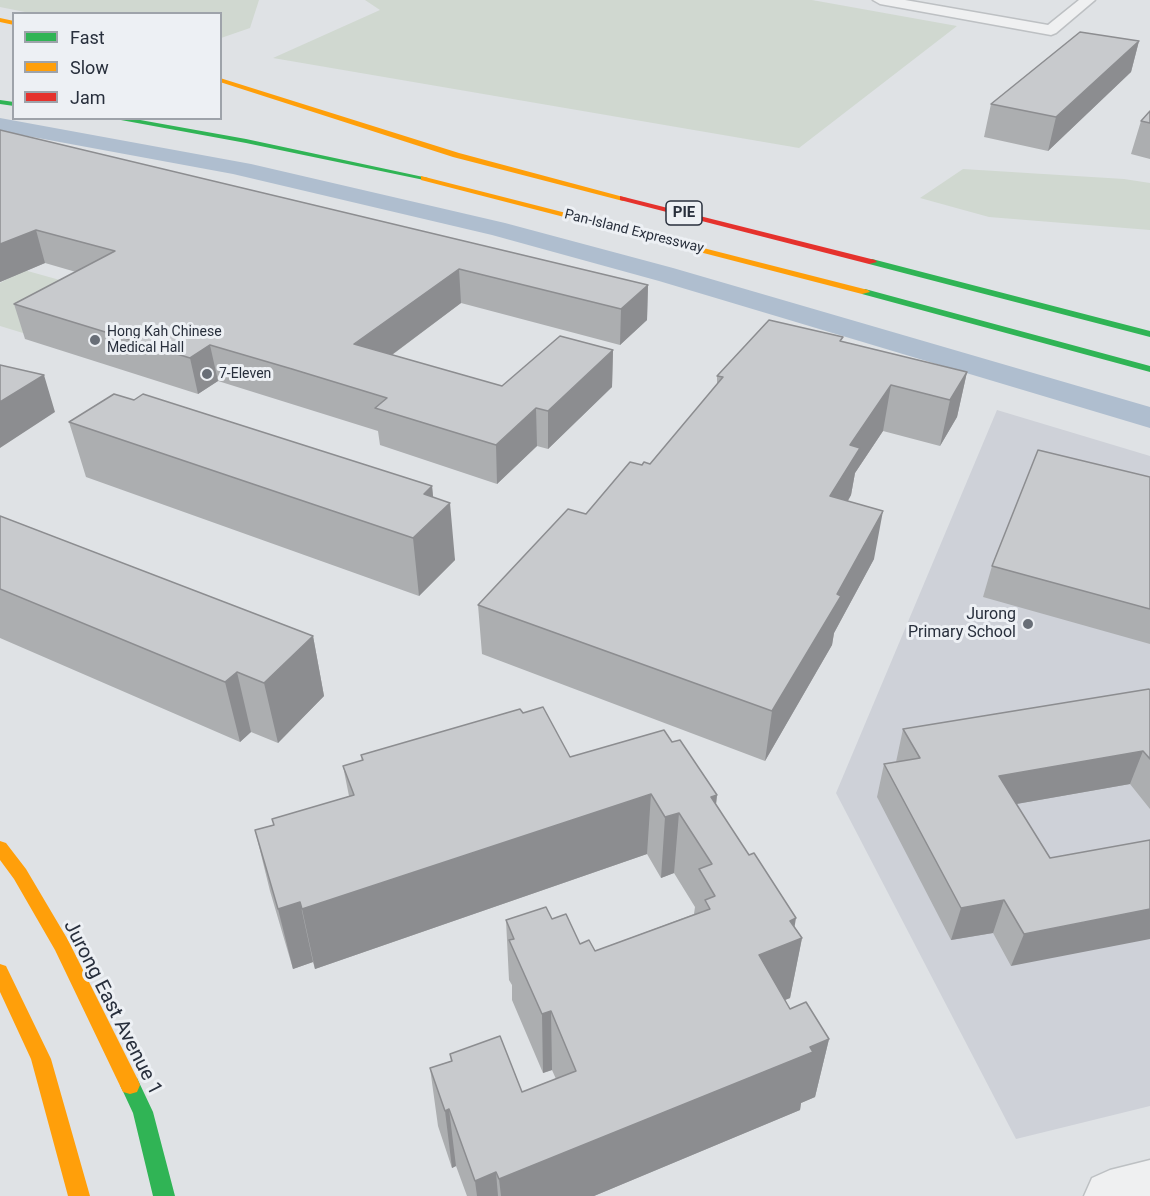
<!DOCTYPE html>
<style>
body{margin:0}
#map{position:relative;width:1150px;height:1196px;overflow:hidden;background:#dfe2e5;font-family:Roboto,sans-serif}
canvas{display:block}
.legend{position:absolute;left:12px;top:12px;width:210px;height:108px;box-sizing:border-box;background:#edf0f4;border:2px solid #9ea3aa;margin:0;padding:8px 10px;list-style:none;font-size:18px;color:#282f3c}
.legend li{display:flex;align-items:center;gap:12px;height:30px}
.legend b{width:30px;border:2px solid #9ea3aa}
</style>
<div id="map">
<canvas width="1150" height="1196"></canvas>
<ul class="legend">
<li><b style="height:8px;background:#30b455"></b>Fast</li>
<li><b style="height:8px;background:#ff9f0a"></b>Slow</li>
<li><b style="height:8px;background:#e5322d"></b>Jam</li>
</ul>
</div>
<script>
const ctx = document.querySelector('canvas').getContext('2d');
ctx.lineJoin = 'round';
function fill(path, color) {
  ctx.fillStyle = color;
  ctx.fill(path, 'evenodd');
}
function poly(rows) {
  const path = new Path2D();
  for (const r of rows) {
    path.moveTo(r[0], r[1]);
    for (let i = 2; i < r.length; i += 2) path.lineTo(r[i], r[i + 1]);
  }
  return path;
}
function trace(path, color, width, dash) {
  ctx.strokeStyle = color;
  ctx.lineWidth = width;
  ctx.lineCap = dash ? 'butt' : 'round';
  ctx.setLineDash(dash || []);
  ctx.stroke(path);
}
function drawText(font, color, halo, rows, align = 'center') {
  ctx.font = font + ' Roboto,sans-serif';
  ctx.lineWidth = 6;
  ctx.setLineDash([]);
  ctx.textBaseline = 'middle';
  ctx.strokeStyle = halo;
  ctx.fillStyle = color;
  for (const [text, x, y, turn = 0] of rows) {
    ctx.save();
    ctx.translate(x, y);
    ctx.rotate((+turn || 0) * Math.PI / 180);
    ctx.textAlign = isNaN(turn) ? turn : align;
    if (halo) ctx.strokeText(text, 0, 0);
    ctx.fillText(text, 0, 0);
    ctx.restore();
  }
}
fill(poly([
 [997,410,1150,456,1150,1106,1016,1139,836,793]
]), '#ced1d8');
fill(poly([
 [0,0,259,0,250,28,221,38,220,14,30,13,0,7],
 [365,0,812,0,957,26,799,148,273,58,380,10],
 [963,169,1124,179,1150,183,1150,230,989,217,920,198],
 [24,270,99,291,23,333,0,326,0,283]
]), '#d0d8d0');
fill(poly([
 [0,118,251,164,505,223,673,268,1150,407,1150,428,659,281,492,235,233,174,0,131]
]), '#afbecf');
const street = poly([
 [873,0,905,0,1048,25,1079,0,1095,0,1056,33,1051,35,880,4,873,0],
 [1150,1160,1150,1196,1084,1196,1092,1178,1110,1170,1150,1160]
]);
trace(street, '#bdc0c3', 3);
fill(street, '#eff0f1');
fill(poly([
 [0,100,14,102,14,106,0,104,0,100],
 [110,118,129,118,246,139,428,178,424,180,246,143,110,118],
 [872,259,1150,331,1150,337,869,264,869,260,872,259],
 [865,289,1150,366,1150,372,862,294,862,290,865,289],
 [130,1076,137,1078,153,1112,175,1196,153,1196,133,1113,120,1085,123,1078,130,1076]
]), '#30b455');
fill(poly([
 [0,18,14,21,14,25,0,22,0,18],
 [220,78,459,153,627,198,623,201,453,157,220,82,220,78],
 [421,176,868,290,870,292,862,294,421,180,421,176],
 [0,841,6,843,26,869,68,940,137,1078,140,1085,137,1092,130,1094,123,1092,55,950,14,879,0,860,0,841],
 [0,964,6,966,51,1059,90,1196,68,1196,31,1059,0,992,0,964]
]), '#ff9f0a');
fill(poly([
 [620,196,875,260,877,262,869,264,620,200,620,196]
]), '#e5322d');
fill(poly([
 [1139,41,1131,72,1048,151,984,137,991,104],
 [1150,111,1150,159,1131,154,1141,121],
 [0,130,648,285,647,320,620,345,461,303,392,355,502,386,613,350,612,387,548,449,537,446,497,484,380,445,378,431,218,381,198,394,25,339,14,304,76,272,45,263,0,282],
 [842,342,967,372,957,417,940,446,883,431,855,473,851,495,848,501,874,559,834,633,832,645,765,761,482,654,478,605,586,514,642,465,650,464,717,384,717,376],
 [134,400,432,486,433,497,455,560,419,596,86,477,69,422],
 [1150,477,1150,644,983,597,992,566],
 [0,516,313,636,324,696,278,743,251,732,240,742,0,638],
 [1150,690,1150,809,1130,784,1016,804,1050,858,1150,840,1011,966,993,933,951,940,877,797,884,764,896,762,903,729],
 [523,713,570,757,672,742,717,795,716,805,802,938,790,998,785,1000,790,1009,829,1039,815,1097,801,1103,800,1110,594,1196,467,1196,456,1166,452,1168,438,1126,430,1068,451,1061,450,1054,522,1092,556,1079,552,1070,543,1073,512,1000,512,985,509,980,506,920,552,919,580,944,595,951,694,914,695,907,674,873,661,878,647,854,315,969,313,962,293,969,270,891,255,830,273,825,349,796,343,766,362,761,361,755]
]), '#acaeb0');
fill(poly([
 [1139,41,1131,72,1048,151,1056,117],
 [36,230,45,263,0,282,0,244],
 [459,269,461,303,358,380,354,344],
 [648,285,647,320,620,345,621,309],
 [210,345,218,381,198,394,190,358],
 [613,350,612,387,548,449,548,411],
 [967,372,957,417,940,446,950,400],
 [44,375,55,412,0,448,0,402],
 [891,385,883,431,855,473,851,495,822,544,830,496,850,445],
 [536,408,537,446,497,484,496,445],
 [432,486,435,517,450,503,455,560,419,596,413,538,424,494],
 [883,511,874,559,834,633,832,645,765,761,772,711],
 [313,636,324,696,278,743,264,683],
 [237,672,251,732,240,742,225,682],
 [1143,751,1130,784,988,809,999,776],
 [651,794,647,854,315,969,302,909],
 [717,795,710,855,711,797],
 [679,813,674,873,661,878,665,817],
 [1004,900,993,933,951,940,961,908],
 [300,902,313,962,293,969,278,909],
 [1150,909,1150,939,1011,966,1024,934],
 [796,918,792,942,802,938,790,998,749,1014,759,955,790,921],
 [551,1011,552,1070,543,1073,542,1014],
 [829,1039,815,1097,801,1103,800,1110,594,1196,501,1196,499,1179],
 [449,1109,456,1166,452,1168,445,1111],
 [496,1172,498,1196,477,1196,475,1181]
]), '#8c8d90');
const building = poly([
 [1080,32,1139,41,1056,117,991,104,1080,32],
 [1150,111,1150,123,1141,121,1150,111],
 [0,130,648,285,621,309,459,269,354,344,502,386,560,336,613,350,548,411,536,408,496,445,375,408,387,398,292,369,210,345,190,358,14,304,115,251,36,230,0,244,0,130],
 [769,320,843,337,840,341,967,372,950,400,891,385,850,445,860,448,830,496,883,511,837,594,841,596,772,711,478,605,568,509,586,514,630,462,642,465,644,462,650,464,723,377,717,376,769,320],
 [0,365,44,375,0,402,0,365],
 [114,394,134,400,143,394,432,486,424,494,450,503,413,538,69,422,114,394],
 [1038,450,1150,477,1150,609,992,566,1038,450],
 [0,516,313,636,264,683,237,672,225,682,0,589,0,516],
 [1149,689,1150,690,1150,759,1143,751,999,776,1050,858,1150,840,1150,909,1024,934,1004,900,961,908,884,764,920,758,903,729,1149,689],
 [543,707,570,757,664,730,672,742,680,740,717,795,711,797,749,855,754,853,796,918,790,921,802,938,759,955,790,1009,806,1002,829,1039,810,1047,813,1052,499,1179,496,1172,475,1181,449,1109,445,1111,430,1068,452,1061,450,1054,500,1036,522,1092,576,1071,551,1011,542,1014,509,940,514,939,506,920,546,907,552,919,566,914,580,944,589,940,595,951,710,909,705,900,715,896,699,869,712,864,679,813,665,817,651,794,302,909,300,902,278,909,255,830,274,825,272,819,354,795,343,766,363,760,361,755,520,709,523,713,543,707]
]);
fill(building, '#c8cacd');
trace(building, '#8c8d90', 1.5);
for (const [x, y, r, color] of [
 [95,340,6,"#686e77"],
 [207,374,6,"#686e77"],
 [1028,624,6,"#686e77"]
]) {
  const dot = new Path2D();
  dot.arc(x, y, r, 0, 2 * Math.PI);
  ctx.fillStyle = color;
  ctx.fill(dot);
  trace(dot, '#edf0f4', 2);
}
drawText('14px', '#282f3c', '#edf0f4', [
 ["Pan-Island Expressway",634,232,14]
]);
drawText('14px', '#282f3c', '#edf0f4', [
 ["Hong Kah Chinese",107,332],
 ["Medical Hall",107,348],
 ["7-Eleven",219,374]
], 'left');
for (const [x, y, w] of [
 [684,213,36]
]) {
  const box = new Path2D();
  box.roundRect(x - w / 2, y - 12, w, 24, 4.5);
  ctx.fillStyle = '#edf0f4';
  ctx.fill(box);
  trace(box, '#282f3c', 1.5);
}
drawText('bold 15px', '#282f3c', null, [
 ["PIE",684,213]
]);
drawText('16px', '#282f3c', '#edf0f4', [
 ["Jurong",1016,615],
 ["Primary School",1016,633]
], 'right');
drawText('20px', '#282f3c', '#edf0f4', [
 ["Jurong East Avenue 1",112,1008,63]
]);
</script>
